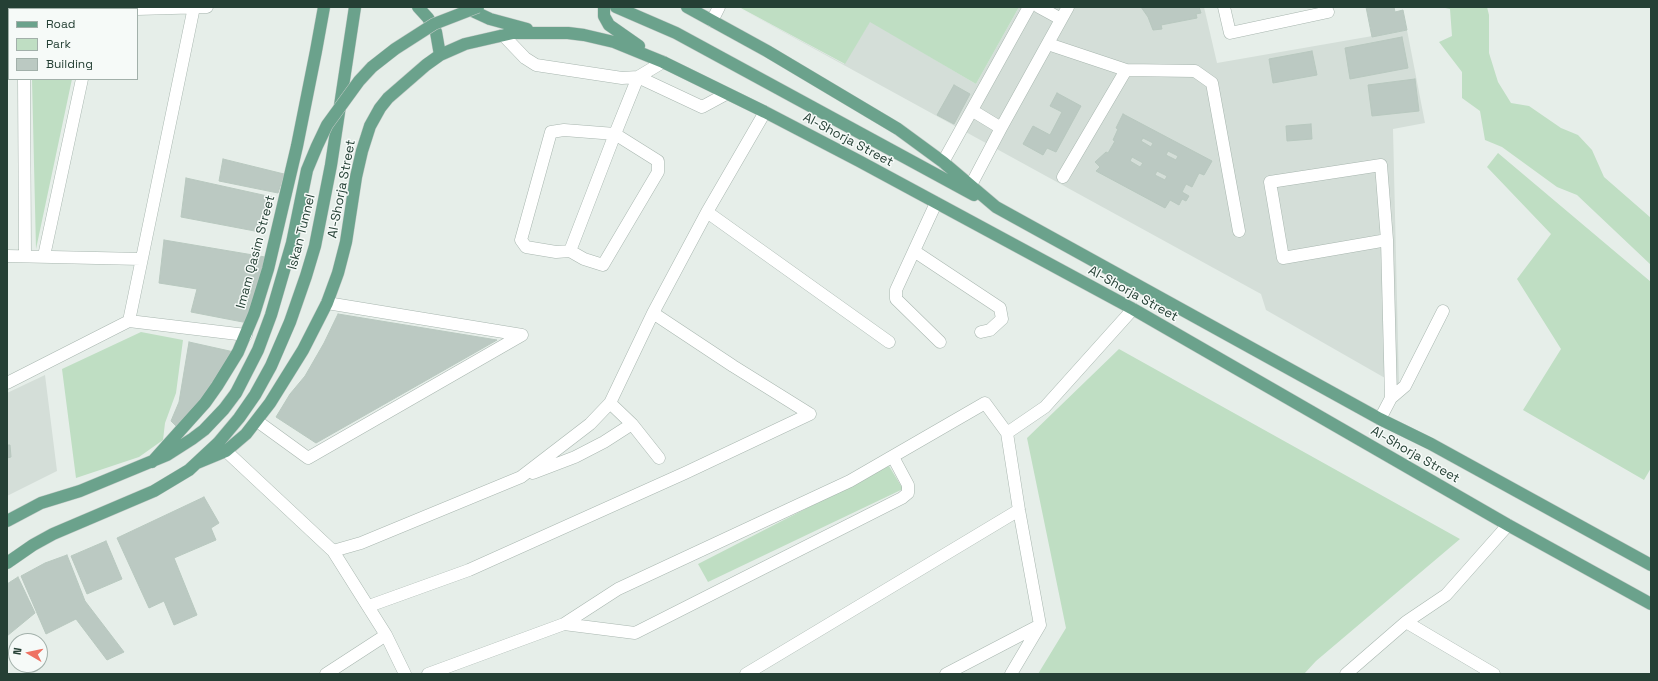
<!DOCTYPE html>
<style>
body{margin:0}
#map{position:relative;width:1658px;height:681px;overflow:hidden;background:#e6eee9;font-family:"Space Grotesk",sans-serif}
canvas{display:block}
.frame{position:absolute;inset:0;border:8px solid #254035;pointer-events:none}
.legend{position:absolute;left:8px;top:8px;width:130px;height:72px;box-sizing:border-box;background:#f6faf8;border:1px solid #a2b0aa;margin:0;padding:5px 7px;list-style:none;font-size:12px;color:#254035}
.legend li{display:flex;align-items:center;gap:8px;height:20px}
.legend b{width:20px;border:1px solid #a2b0aa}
.north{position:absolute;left:8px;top:633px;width:40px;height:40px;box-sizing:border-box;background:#f6faf8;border:1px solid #a2b0aa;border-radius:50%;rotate:279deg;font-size:11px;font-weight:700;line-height:16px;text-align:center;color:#254035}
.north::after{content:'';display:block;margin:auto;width:14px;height:18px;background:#ee7263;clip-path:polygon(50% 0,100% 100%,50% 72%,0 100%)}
</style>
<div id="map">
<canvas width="1658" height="681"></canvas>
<div class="frame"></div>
<ul class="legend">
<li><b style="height:5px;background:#6ba28c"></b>Road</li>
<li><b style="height:11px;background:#bfdec3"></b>Park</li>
<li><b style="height:11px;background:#bbc9c2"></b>Building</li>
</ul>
<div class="north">N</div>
</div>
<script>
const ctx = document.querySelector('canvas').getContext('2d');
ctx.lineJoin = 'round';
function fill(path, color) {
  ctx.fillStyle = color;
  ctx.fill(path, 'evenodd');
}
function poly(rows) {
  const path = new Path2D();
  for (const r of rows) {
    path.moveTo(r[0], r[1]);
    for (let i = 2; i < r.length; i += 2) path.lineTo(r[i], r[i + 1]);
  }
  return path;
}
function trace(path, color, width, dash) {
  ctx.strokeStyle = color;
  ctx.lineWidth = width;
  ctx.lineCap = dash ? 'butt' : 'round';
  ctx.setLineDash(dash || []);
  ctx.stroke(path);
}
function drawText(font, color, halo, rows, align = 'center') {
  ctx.font = font + ' "Space Grotesk",sans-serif';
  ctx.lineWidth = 3;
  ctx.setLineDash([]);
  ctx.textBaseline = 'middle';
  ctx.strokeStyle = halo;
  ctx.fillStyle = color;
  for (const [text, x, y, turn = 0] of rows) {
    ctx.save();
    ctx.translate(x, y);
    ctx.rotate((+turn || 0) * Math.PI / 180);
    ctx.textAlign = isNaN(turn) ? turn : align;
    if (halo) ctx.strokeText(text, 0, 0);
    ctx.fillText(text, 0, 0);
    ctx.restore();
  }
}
fill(poly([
 [738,7,844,64,870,21,976,84,1019,7,1204,7,1217,63,1407,30,1425,123,1393,129,1399,386,1266,310,1261,294],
 [45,375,57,471,7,496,7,393]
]), '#d4ded8');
fill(poly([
 [739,7,1019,7,976,84,870,22,845,64],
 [1441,7,1487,7,1489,15,1489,53,1498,82,1511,103,1529,106,1561,128,1578,135,1592,150,1604,177,1651,218,1651,265,1577,195,1557,187,1502,147,1485,140,1480,111,1462,98,1462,72,1439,42,1452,36,1450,9],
 [32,79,72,79,36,249],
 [1498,153,1651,282,1651,468,1644,480,1523,410,1561,349,1517,279,1551,234,1487,167],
 [141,332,183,340,176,393,165,423,163,440,139,457,76,478,62,369],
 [1119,349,1460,539,1316,661,1304,674,1038,674,1066,628,1027,438],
 [889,466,903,489,708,582,698,564]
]), '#bfdec3');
const building = poly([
 [1141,7,1199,7,1201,13,1196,14,1197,18,1161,25,1162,29,1153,30,1148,17,1141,7],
 [1366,7,1394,7,1395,12,1403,10,1407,30,1372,37,1366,7],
 [1402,37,1408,68,1350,79,1345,48,1402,37],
 [1312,51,1317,75,1273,83,1269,59,1312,51],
 [1415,79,1419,111,1372,116,1368,85,1415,79],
 [954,85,970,94,954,124,937,115,954,85],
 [1057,93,1081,106,1056,152,1047,148,1043,155,1023,144,1033,126,1050,135,1062,112,1050,106,1057,93],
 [1123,114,1212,161,1204,175,1199,173,1192,187,1186,184,1182,192,1189,196,1186,201,1182,199,1179,205,1170,200,1165,208,1096,171,1100,167,1095,162,1106,152,1108,153,1115,141,1113,140,1118,129,1116,128,1123,114],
 [1143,138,1153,143,1151,147,1141,141,1143,138],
 [1168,151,1178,156,1176,160,1166,155,1168,151],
 [1132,157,1143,163,1140,167,1130,161,1132,157],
 [1157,171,1167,176,1165,180,1155,175,1157,171],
 [1311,124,1312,139,1287,141,1286,126,1311,124],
 [223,159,284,174,278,193,219,181,223,159],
 [186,178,272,197,260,232,181,217,186,178],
 [164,240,265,257,248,323,191,312,197,289,159,283,164,240],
 [338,314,497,340,316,443,276,417,290,394,305,376,324,343,338,314],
 [189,342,234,352,209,391,177,427,171,421,179,402,189,342],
 [7,445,10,445,11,457,7,458,7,445],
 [204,497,219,523,211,528,216,540,174,558,197,615,174,625,164,601,149,608,117,538,204,497],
 [106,541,122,579,87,594,71,556,106,541],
 [67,555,85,601,124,652,107,660,76,619,46,634,21,576,45,563,67,555],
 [18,577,35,613,7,636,7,584,18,577]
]);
fill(building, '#bbc9c2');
trace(building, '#b8c8bf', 1);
const minor = poly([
 [1039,7,1061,19],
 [1224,7,1230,33,1328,12],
 [137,9,207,7],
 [7,13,9,13],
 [712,21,719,7],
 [503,35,525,58,536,65,622,78,638,77,663,62],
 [1048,44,1126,70,1195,71,1212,83,1239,231],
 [24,79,25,256],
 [973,111,1001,128],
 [943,162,1029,7],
 [1063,177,1126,70],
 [971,185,1001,128,1068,7],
 [936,203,896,290,896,299,940,342],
 [707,212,889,342],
 [570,251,584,259,603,265,658,172,658,161,615,134,564,130,551,132,521,240,526,247,556,252,570,251,615,134,638,77,702,107,726,94],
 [914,251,1000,308,1002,319,990,330,981,332],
 [7,256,141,259],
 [44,256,82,79],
 [327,303,522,335],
 [653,313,733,366,810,414],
 [129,321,194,7],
 [7,383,129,321,246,335],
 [1391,398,1405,386,1443,311],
 [610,403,632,424,659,458],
 [1380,419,1391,398,1387,240,1283,258,1270,182,1381,165,1387,240],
 [257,421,308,458,522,335],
 [1007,433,1045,407,1133,309],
 [226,451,333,551,386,635,405,674],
 [533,473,575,457,604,442,632,424],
 [333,551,361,543,521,477,590,424,610,403,653,313,707,212,765,112],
 [369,606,469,570,685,473,810,414],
 [1406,622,1494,674],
 [564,624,635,633,902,498,908,493,908,485,893,457],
 [326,674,386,635],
 [428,674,564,624,618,589,850,481,985,403,1007,433,1019,510,1040,625,1011,674],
 [746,674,1019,510],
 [946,674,1040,625],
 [1346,674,1406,622,1446,595,1508,525]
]);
const major = poly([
 [418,7,428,18,436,32,440,55],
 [464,7,490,19,527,29],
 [604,7,604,16,609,25,639,46],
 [616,7,676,33,974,195],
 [687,7,767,51,898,129,943,162,996,207,1380,419,1431,444,1651,565],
 [152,462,205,403,217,386,238,352,254,314,268,269,297,146,316,51,324,7],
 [197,463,226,451,246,434,270,403,303,350,327,303,338,273,346,242,356,177,362,151,370,126,380,108,388,98,426,65,440,55,465,44,513,33,568,33,584,35,614,42,663,62,765,112,859,161,1133,309,1508,525,1651,604],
 [7,521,41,503,80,491,167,455,192,439,204,430,224,409,236,393],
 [7,563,33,545,53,534,154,491,189,470,218,443,239,418,255,395,271,366,290,322,306,276,315,246,331,165,355,7]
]);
trace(minor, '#a8b6af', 13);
trace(major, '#c2cac6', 13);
trace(minor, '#fff', 12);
trace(major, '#6ba28c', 12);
const majorBridge = poly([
 [236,393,258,350,271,315,292,243,307,170,317,146,327,125,359,81,372,67,395,49,434,24,478,7]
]);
trace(majorBridge, '#c2cac6', 13, []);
trace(majorBridge, '#6ba28c', 12);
drawText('13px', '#254035', '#f6faf8', [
 ["Al-Shorja Street",848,140,28],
 ["Al-Shorja Street",342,189,-79],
 ["Iskan Tunnel",302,232,-76],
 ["Imam Qasim Street",256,252,-75],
 ["Al-Shorja Street",1133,294,29],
 ["Al-Shorja Street",1415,455,30]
]);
</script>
